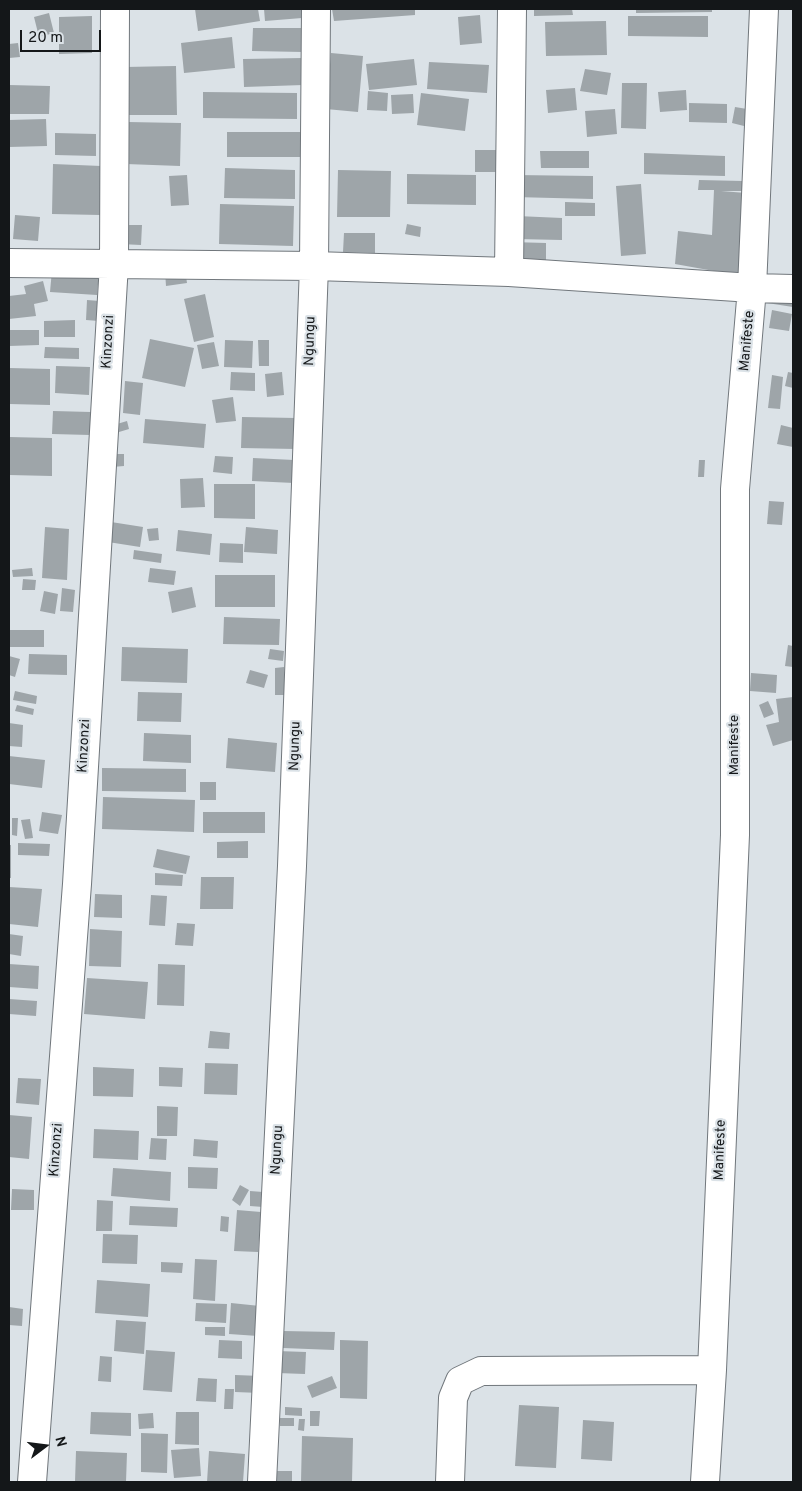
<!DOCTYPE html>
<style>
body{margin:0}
#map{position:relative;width:802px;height:1491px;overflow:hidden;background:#dbe2e7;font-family:Overpass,sans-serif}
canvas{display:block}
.frame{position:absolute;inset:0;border:10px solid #141719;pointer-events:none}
.north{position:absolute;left:20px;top:1421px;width:50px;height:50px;-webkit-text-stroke:4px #dbe2e7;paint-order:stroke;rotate:75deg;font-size:14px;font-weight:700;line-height:20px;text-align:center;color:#141719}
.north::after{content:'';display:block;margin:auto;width:18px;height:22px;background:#141719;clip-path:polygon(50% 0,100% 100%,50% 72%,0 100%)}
.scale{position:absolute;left:20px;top:30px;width:81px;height:22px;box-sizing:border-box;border:2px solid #141719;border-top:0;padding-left:6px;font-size:15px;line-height:18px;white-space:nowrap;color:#141719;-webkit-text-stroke:4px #dbe2e7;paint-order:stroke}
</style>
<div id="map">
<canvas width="802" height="1491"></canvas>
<div class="frame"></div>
<div class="north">N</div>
<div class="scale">20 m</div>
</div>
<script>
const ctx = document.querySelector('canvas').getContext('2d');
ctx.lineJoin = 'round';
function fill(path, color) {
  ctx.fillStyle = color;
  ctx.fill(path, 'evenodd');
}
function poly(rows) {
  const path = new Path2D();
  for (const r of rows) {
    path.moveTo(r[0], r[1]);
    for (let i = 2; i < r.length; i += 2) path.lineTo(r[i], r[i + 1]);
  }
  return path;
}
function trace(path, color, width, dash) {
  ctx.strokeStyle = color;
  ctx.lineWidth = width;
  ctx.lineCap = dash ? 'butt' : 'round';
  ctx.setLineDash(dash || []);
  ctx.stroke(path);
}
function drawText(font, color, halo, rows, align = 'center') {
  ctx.font = font + ' Overpass,sans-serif';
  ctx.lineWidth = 4.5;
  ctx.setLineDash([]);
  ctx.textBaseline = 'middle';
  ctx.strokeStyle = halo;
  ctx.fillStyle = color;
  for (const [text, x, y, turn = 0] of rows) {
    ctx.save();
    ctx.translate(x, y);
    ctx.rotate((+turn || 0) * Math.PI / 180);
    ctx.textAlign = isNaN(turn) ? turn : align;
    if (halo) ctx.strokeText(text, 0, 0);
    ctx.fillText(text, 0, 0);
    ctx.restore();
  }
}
fill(poly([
 [195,9,258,9,260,21,198,31],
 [264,9,301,9,302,18,265,21],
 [332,9,415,9,415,15,334,21],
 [534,9,572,9,573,15,534,16],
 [636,9,712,9,712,12,636,13],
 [49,13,54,33,39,37,34,17],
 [480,15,482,43,460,45,458,17],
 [92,16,92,53,59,54,59,17],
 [628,16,708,16,708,37,628,36],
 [606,21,607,55,546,56,545,22],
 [253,28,303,28,303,52,252,51],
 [232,37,235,68,184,73,181,43],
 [18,43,20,57,9,58,9,44],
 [331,53,363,56,358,112,326,109],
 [303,58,303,85,244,87,243,59],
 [414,59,417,85,369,90,366,64],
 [429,62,489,65,487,93,427,89],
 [176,66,177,115,126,115,125,67],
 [585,69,611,73,607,95,580,91],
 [622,83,647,83,646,129,621,128],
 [9,85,50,86,49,114,9,114],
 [575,88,577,110,548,113,546,90],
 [686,90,687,110,660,112,658,92],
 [368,91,388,93,387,111,367,110],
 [203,92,297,93,297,119,203,118],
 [421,93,469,99,465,131,417,125],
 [413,94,414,113,392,114,391,95],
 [689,103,727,104,727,123,689,122],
 [735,107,747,109,744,126,732,123],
 [615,109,617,134,587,137,585,111],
 [46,119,47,146,9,147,9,120],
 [128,122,181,123,180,166,126,164],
 [227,132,303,132,303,157,227,157],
 [55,133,96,134,96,156,55,155],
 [475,150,498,150,499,172,475,172],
 [540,151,589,151,589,168,541,168],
 [644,153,725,156,725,176,644,174],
 [53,164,101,166,100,215,52,214],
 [225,168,295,170,295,199,224,198],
 [338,170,391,171,390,217,337,217],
 [407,174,476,175,476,205,407,204],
 [187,175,189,205,171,206,169,176],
 [515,175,593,176,593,199,514,197],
 [699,180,743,181,743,191,721,191,746,193,742,276,675,264,678,231,712,235,714,190,698,190],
 [641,184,646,254,621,256,616,186],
 [565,202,595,203,595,216,565,216],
 [220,204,294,206,293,246,219,244],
 [15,215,40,217,38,241,13,239],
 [517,216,562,218,562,240,516,239],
 [407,224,421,227,420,237,405,234],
 [121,225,142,225,141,245,120,244],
 [344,233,375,233,375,253,343,252],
 [511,242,546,243,546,267,511,266],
 [185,269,187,283,166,286,165,271],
 [52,270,99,273,97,295,50,292],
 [43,281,48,301,34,304,36,316,9,319,9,296,26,294,24,286],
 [769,293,793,297,793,307,767,303],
 [205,294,214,337,194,342,184,299],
 [87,300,100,301,99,321,86,320],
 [772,310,792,314,789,331,769,328],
 [75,320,75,337,44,337,44,321],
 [9,330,39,330,39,345,9,346],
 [150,339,194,348,185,387,142,378],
 [225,340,253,341,252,368,224,367],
 [258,340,269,340,269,366,259,366],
 [214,342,219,366,202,369,197,345],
 [45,347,79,348,79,359,44,358],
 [56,366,90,367,89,395,55,393],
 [9,368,50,369,50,405,9,404],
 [231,372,255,373,255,391,230,390],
 [282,372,284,395,267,397,265,374],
 [788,372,793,373,793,388,785,386],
 [772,375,783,377,780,409,768,408],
 [125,381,143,383,140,415,123,413],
 [233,397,236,421,216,423,212,400],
 [53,411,91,412,90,435,52,434],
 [242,417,296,418,296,449,241,448],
 [145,419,206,424,204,448,143,443],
 [127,421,129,429,119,432,117,424],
 [781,425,793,428,793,447,777,444],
 [9,437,52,438,52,476,9,475],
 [112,454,124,454,124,466,112,467],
 [215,456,233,457,232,474,213,472],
 [253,458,294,460,294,483,252,481],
 [699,460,705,460,704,477,698,477],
 [203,478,205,507,181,508,180,479],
 [214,484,255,484,255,519,214,518],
 [769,501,784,502,782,525,767,524],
 [111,522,143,527,140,547,108,542],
 [45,527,69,529,67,580,42,578],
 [246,527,278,530,277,554,244,552],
 [158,528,159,540,149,541,147,529],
 [178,530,212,534,210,555,176,551],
 [220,543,243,544,243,563,219,562],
 [134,550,162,554,161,563,133,559],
 [32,568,33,576,13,577,12,570],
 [150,568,176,571,174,585,148,582],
 [215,575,275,575,275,607,215,607],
 [23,579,36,580,35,590,22,590],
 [192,587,196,607,172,613,168,592],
 [62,588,75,590,73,612,60,611],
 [44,591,58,594,55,614,40,611],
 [224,617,280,619,279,645,223,644],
 [9,630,44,630,44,647,9,647],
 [788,645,793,646,793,667,785,666],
 [122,647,188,649,187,683,121,681],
 [270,649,284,651,283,661,268,659],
 [29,654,67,655,67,675,28,674],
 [9,656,20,659,15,677,9,675],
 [284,667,285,695,275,695,275,668],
 [250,670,268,675,264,688,246,683],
 [751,673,777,675,776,693,750,691],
 [15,691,37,696,36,704,13,700],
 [138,692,182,693,181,722,137,721],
 [793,697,793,740,773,746,766,725,779,722,776,699],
 [768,701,774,714,764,718,759,705],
 [17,705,34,709,33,715,15,711],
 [9,723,23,725,22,747,9,746],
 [144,733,191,735,191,763,143,761],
 [228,738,277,743,275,772,226,768],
 [9,756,45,760,42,788,9,784],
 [102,768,186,769,186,792,102,791],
 [200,782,216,782,216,800,200,800],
 [103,797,195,800,194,832,102,829],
 [42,812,62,815,58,834,39,831],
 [203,812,265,812,265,833,203,833],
 [12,818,18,818,17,836,12,835],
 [30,819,33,838,25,839,21,820],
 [248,841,248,858,217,858,217,842],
 [18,843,50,844,49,856,18,855],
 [9,845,11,845,11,878,9,878],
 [157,849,190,856,186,874,153,867],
 [155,873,183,875,182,886,155,885],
 [201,877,234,877,233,909,200,909],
 [9,887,42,889,38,927,9,924],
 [95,894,122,895,122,918,94,917],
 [151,895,167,896,165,926,149,925],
 [177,923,195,924,193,946,175,945],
 [90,929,122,931,121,967,89,966],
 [9,934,23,936,21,956,9,954],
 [9,964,39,966,38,989,9,987],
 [158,964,185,965,184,1006,157,1005],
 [87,978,148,982,145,1019,84,1014],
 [9,999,37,1001,36,1016,9,1014],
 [210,1031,230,1033,229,1049,208,1048],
 [205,1063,238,1064,237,1095,204,1094],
 [93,1067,134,1069,133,1097,93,1096],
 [159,1067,183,1068,182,1087,159,1086],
 [18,1078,41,1079,39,1105,16,1103],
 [157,1106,178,1107,177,1136,157,1136],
 [9,1115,32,1117,29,1159,9,1157],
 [94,1129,139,1131,138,1160,93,1158],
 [151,1138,167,1139,166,1160,149,1159],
 [194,1139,218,1141,217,1158,193,1156],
 [188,1167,218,1168,217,1189,188,1188],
 [113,1168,171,1172,170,1201,111,1196],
 [240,1185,249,1190,240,1206,232,1200],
 [12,1189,34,1190,34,1210,11,1210],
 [250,1191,263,1192,263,1207,250,1206],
 [97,1200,113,1201,112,1231,96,1231],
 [130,1206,178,1208,177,1227,129,1225],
 [237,1210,261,1212,258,1252,234,1251],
 [221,1216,229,1217,228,1232,220,1231],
 [103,1234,138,1235,137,1264,102,1263],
 [195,1259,217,1260,215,1301,193,1299],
 [161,1262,183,1263,182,1273,161,1272],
 [97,1280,150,1284,148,1317,95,1313],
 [196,1303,227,1304,226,1323,195,1321],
 [231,1303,260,1306,258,1336,229,1334],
 [9,1307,23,1309,22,1326,9,1325],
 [116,1320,146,1322,144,1354,114,1351],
 [205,1327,225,1327,225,1336,205,1335],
 [283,1331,335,1332,334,1350,283,1348],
 [219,1340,242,1341,242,1359,218,1358],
 [340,1340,368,1341,367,1399,340,1398],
 [146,1350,175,1352,172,1392,143,1390],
 [277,1351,306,1352,305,1374,277,1373],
 [100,1356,112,1357,111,1382,98,1381],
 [235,1375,261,1376,260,1393,235,1392],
 [332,1376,337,1388,312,1398,307,1386],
 [198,1378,217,1379,216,1402,196,1401],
 [225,1389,234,1389,233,1409,224,1409],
 [519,1405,559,1407,556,1468,515,1466],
 [285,1407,302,1408,302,1416,285,1415],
 [310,1411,320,1411,319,1426,310,1426],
 [91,1412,131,1413,131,1436,90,1434],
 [176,1412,199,1412,199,1445,175,1444],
 [153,1413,154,1428,139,1429,138,1414],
 [280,1418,294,1418,294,1426,280,1426],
 [299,1419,305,1419,304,1431,298,1430],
 [583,1420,614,1422,612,1461,581,1459],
 [141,1433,168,1434,167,1473,141,1472],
 [302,1436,353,1438,352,1482,301,1482],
 [199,1448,201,1476,174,1478,171,1450],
 [76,1451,127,1453,126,1482,75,1482],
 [209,1451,245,1454,243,1482,207,1482],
 [270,1471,292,1471,292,1482,269,1482]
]), '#9ea5a9');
const street = poly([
 [9,263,314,266,509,272,752,288,793,289],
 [509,272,512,9],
 [32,1482,77,884,114,264,115,9],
 [262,1482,292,866,314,266,316,9],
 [450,1482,453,1398,460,1381,481,1371,712,1370],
 [705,1482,712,1370,735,835,735,489,752,288,764,9]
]);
trace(street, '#71777c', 30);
trace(street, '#fff', 28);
drawText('14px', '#141719', '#dbe2e7', [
 ["Ngungu",311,341,-88],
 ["Manifeste",748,341,-85],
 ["Kinzonzi",109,342,-87],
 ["Manifeste",735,745,-90],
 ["Kinzonzi",85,746,-87],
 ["Ngungu",296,746,-88],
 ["Kinzonzi",57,1150,-86],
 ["Ngungu",278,1150,-87],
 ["Manifeste",721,1150,-88]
]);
</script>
